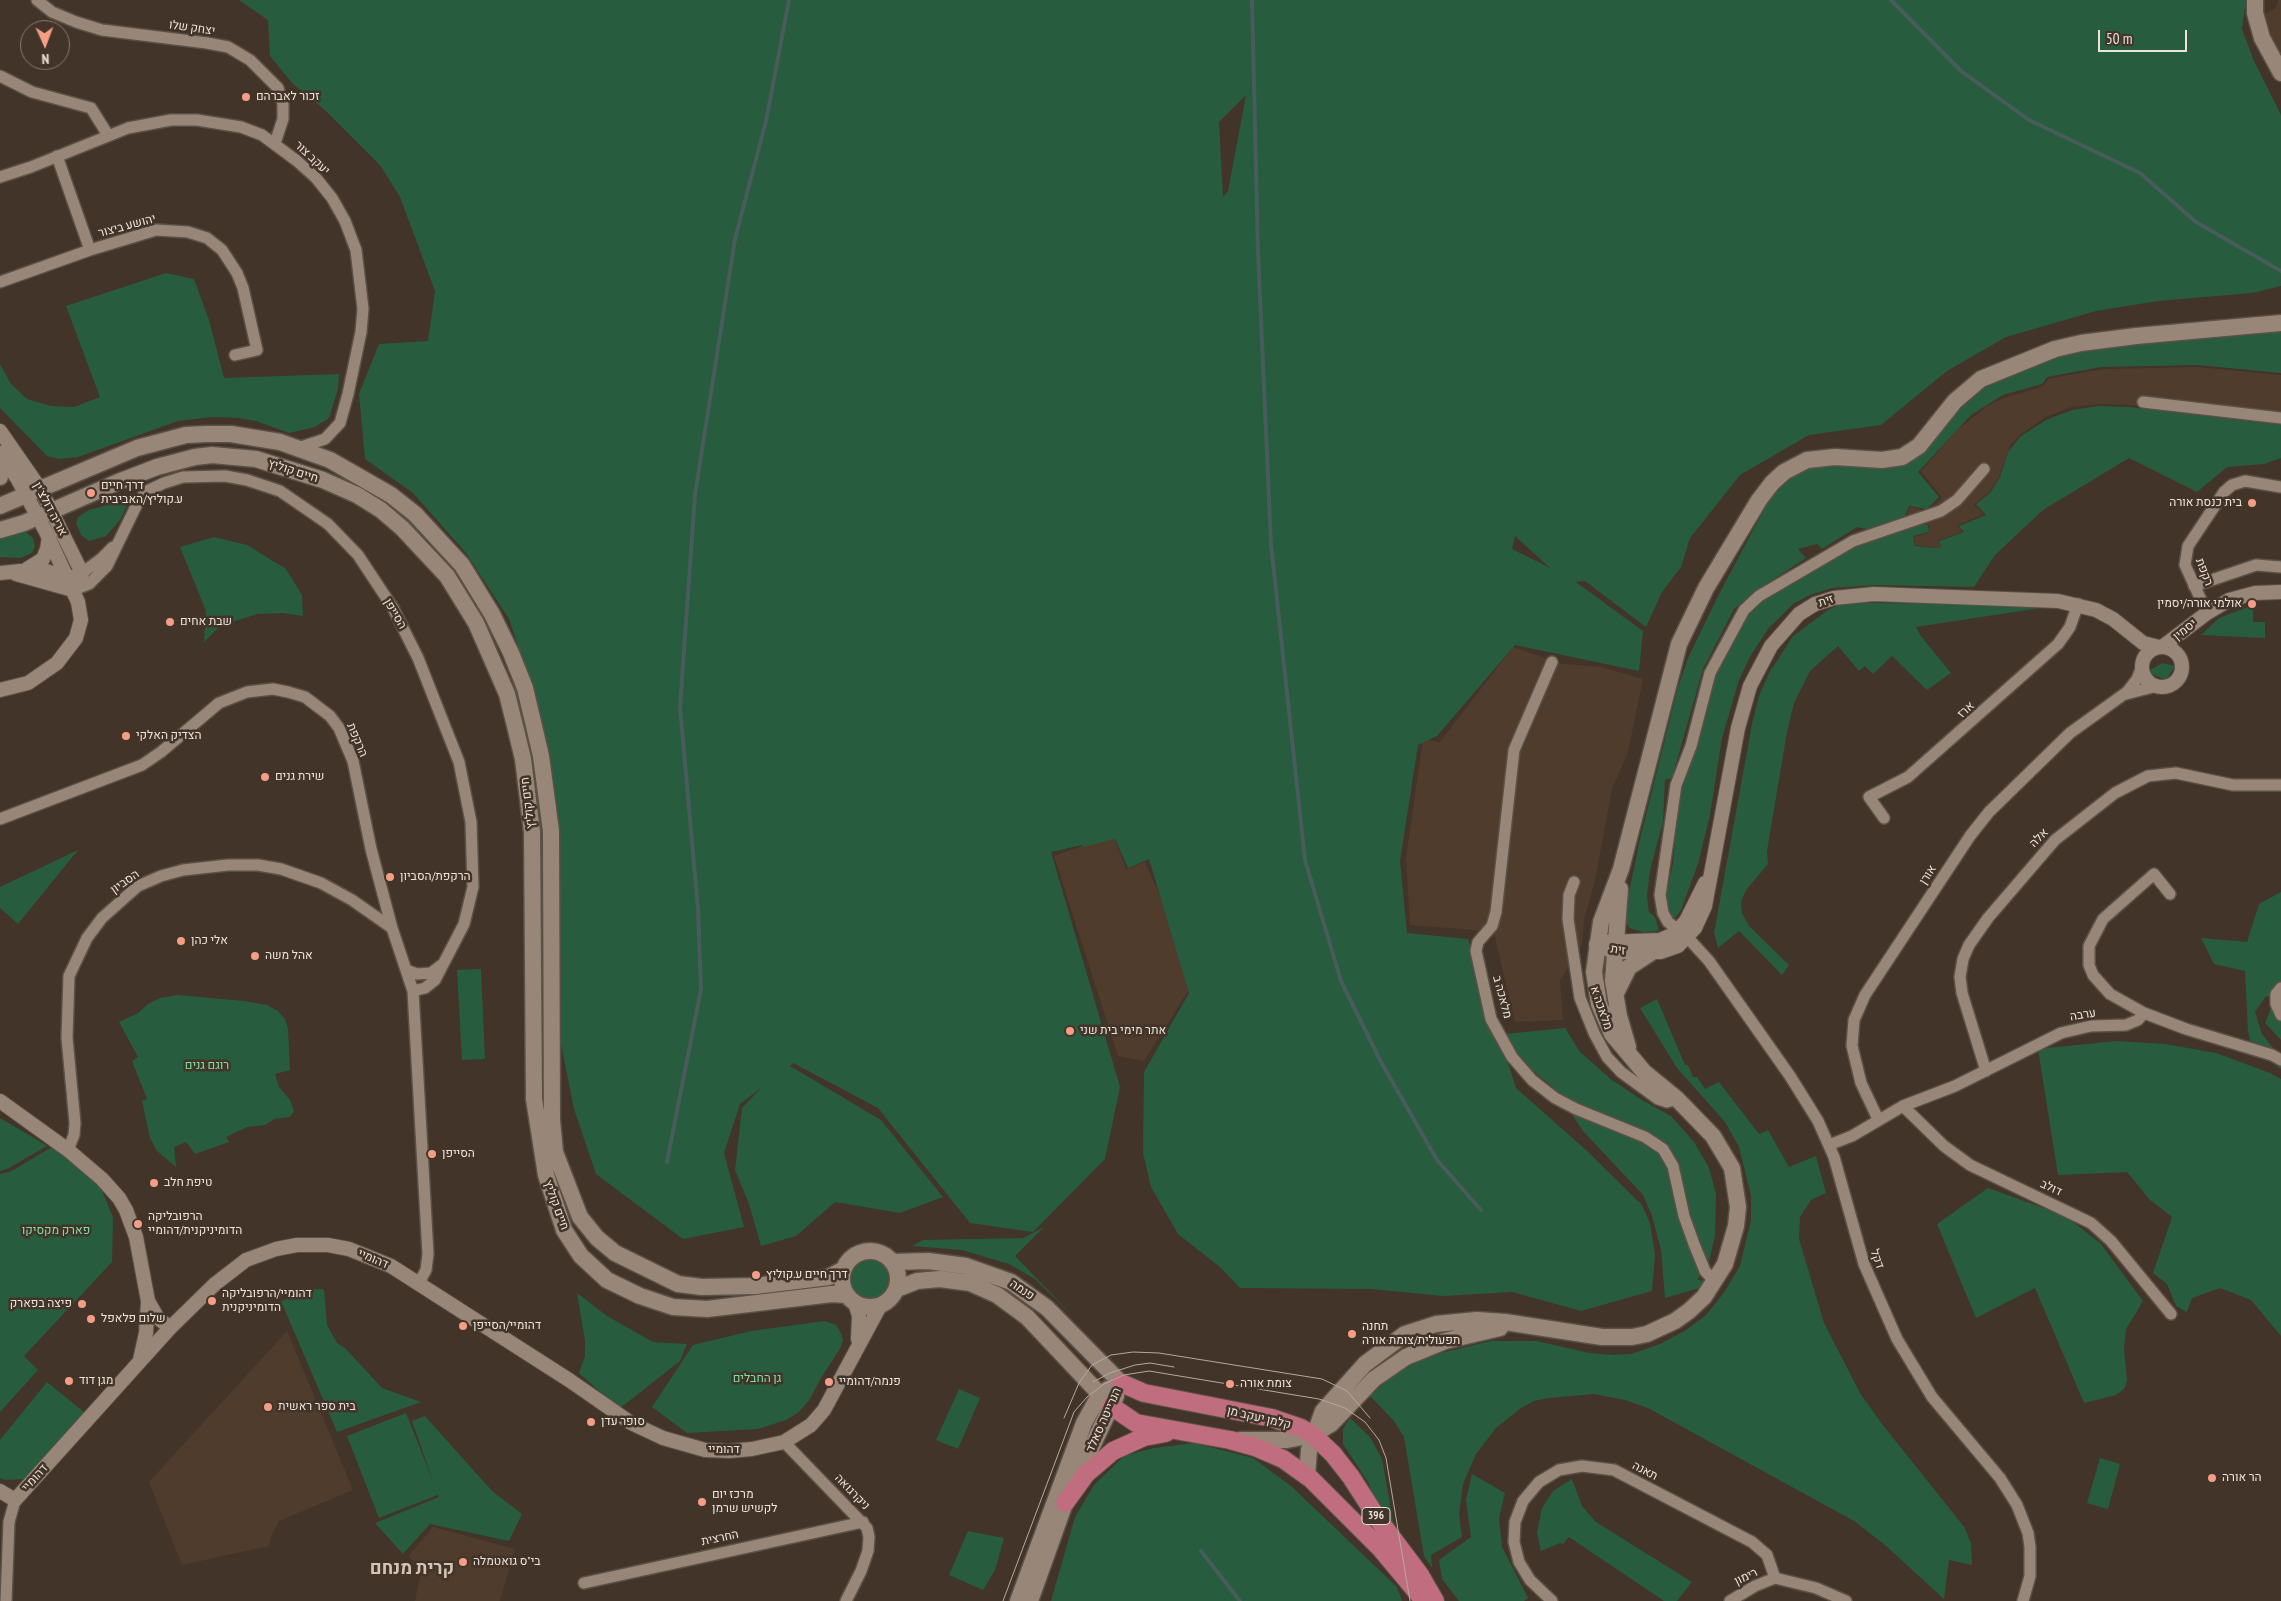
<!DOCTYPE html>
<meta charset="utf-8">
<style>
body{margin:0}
#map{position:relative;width:2281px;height:1601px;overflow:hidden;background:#423428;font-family:"PT Sans Narrow",sans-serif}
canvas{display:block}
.north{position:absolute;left:20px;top:20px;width:50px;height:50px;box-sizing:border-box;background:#423428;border:1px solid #867a70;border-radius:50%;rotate:178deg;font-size:14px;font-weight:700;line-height:20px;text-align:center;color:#ece3db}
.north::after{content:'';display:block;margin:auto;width:18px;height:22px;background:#f49e87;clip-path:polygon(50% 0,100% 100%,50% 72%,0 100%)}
.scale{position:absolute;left:2098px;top:30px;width:89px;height:22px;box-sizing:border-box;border:2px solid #ece3db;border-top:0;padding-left:6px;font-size:15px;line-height:18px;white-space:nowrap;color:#ece3db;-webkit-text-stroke:4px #423428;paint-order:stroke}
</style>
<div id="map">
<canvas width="2281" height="1601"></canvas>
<div class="north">N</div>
<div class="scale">50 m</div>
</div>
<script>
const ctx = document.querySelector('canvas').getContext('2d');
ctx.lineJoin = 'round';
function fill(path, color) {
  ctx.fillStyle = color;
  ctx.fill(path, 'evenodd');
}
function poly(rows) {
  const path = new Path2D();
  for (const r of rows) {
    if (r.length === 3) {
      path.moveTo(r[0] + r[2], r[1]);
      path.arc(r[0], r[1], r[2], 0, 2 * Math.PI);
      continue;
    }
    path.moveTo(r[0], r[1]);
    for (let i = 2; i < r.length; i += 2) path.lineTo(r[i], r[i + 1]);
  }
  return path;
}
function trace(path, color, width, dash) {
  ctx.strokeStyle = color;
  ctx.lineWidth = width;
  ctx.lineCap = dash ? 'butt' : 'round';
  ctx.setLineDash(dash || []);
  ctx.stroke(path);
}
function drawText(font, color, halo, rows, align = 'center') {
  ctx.font = font + ' "PT Sans Narrow",Heebo,sans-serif';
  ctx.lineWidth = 5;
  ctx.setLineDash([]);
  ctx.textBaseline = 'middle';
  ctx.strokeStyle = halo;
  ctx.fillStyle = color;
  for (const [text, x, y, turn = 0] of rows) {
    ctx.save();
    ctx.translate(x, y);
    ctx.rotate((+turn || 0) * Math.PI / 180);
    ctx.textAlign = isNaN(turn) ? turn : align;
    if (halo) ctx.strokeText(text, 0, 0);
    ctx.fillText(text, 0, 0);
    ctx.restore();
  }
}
fill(poly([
 [2278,0,2281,0,2281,57,2273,46,2263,15,2276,8],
 [2198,367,2281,375,2281,424,2132,405,2100,404,2071,407,2046,417,2020,435,2010,446,1999,477,1989,492,1974,505,1984,514,1958,525,1962,532,1938,540,1941,546,1935,548,1915,545,1914,537,1929,533,1929,525,1923,523,1899,527,1898,519,1906,517,1910,507,1927,511,1942,498,1921,471,1957,430,1989,405,2004,398,2044,386,2048,379,2080,373,2105,369],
 [1513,647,1563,664,1601,667,1643,679,1628,752,1612,789,1595,881,1584,920,1582,945,1560,981,1563,1020,1515,1022,1494,934,1474,930,1410,925,1406,858,1423,739,1440,742],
 [1113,835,1126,869,1145,862,1189,962,1190,988,1144,1061,1118,1056,1054,856],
 [287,1331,353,1490,279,1521,271,1537,269,1546,182,1565,149,1482],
 [433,1527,515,1549,500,1601,415,1601,422,1567,408,1557]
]), '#4f3c2c');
fill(poly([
 [239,0,2246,0,2242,29,2254,61,2281,115,2281,286,2252,293,2158,301,2096,311,2006,337,1947,371,1881,425,1809,435,1740,475,1690,538,1681,567,1662,592,1646,627,1585,581,1576,582,1643,631,1639,671,1515,645,1437,736,1418,745,1400,861,1407,933,1468,939,1516,1088,1586,1150,1642,1205,1650,1223,1655,1255,1652,1291,1581,1311,1512,1292,1443,1296,1371,1289,1240,1288,1221,1268,1178,1234,1151,1187,1143,1153,1144,1072,1189,993,1149,859,1128,868,1115,839,1083,847,1082,845,1051,852,1120,1087,1105,1159,1033,1232,970,1223,878,1108,793,1063,790,1066,881,1120,943,1197,900,1213,835,1202,796,1236,761,1246,749,1204,735,1170,742,1108,761,1088,740,1104,724,1153,744,1227,683,1239,596,1174,574,1109,559,1034,548,777,540,711,509,619,466,553,413,493,365,459,359,394,379,344,428,341,435,291,400,197,380,165,325,110,293,84,270,56,268,20],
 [1246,95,1228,191,1223,197,1219,122],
 [1515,536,1550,568,1512,549],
 [166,273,194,279,209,320,224,378,339,374,338,389,329,418,315,427,289,433,256,421,239,418,212,417,178,421,78,457,59,459,47,456,0,408,0,364,11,384,27,399,51,406,74,407,100,397,66,306],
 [2281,330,2281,373,2197,365,2101,367,2047,377,2042,384,2003,395,1971,415,1918,472,1939,497,1927,509,1909,506,1905,516,1867,529,1857,527,1822,549,1817,544,1798,549,1806,558,1754,592,1734,609,1703,669,1672,778,1665,780,1663,822,1650,870,1647,896,1649,912,1655,917,1659,931,1643,932,1629,928,1624,918,1639,843,1678,687,1688,658,1718,596,1767,504,1777,489,1790,477,1807,469,1834,464,1877,467,1952,416,1968,400,1992,383,2050,358,2089,348],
 [2099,406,2129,407,2281,425,2281,458,2264,464,2227,467,2197,492,2129,458,2043,510,1995,555,1974,587,1877,585,1832,588,1810,595,1793,604,1768,629,1751,655,1739,680,1722,738,1710,815,1698,864,1681,910,1672,922,1664,902,1673,864,1680,784,1719,662,1739,627,1756,605,1785,585,1845,550,1899,528,1912,527,1915,523,1928,525,1929,532,1913,536,1915,546,1935,548,1941,547,1939,541,1964,532,1959,526,1986,515,1976,504,1990,493,2000,477,2008,452,2021,436,2046,420,2072,410],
 [131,498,120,520,106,536,89,541,81,535,76,523,78,517,89,510],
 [16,530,26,532,33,538,35,546,32,553,21,558,0,557,0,535],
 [214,537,247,545,286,569,302,595,303,616,283,613,257,614,220,626,204,642,206,611,180,547],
 [1861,603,2026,604,2047,607,1916,627,1920,635,1951,673,1927,690,1892,656,1873,674,1865,666,1859,671,1838,646,1810,671,1794,703,1787,732,1767,851,1768,864,1746,890,1741,902,1742,913,1749,926,1789,965,1782,975,1739,931,1718,948,1714,933,1752,724,1759,696,1769,673,1793,636,1828,610,1839,605],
 [2253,605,2253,622,2265,622,2265,638,2201,635,2219,618],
 [2162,663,2175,666,2166,680,2147,672],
 [78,850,18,924,0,908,0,887],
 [2281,892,2281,999,2266,996,2255,1012,2262,1034,2281,1058,2281,1069,2253,1050,2248,1032,2245,971,2214,964,2201,938,2247,942,2259,904],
 [481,969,485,1059,462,1060,457,970],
 [177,995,244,1001,267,1005,278,1011,285,1019,288,1029,290,1070,275,1074,279,1087,290,1100,294,1111,290,1117,274,1119,265,1125,247,1127,226,1137,229,1142,195,1154,186,1142,174,1147,176,1167,157,1151,150,1138,142,1101,147,1099,132,1061,138,1057,119,1022,138,1013,148,1004,160,998],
 [1657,999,1685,1065,1688,1065,1693,1077,1697,1077,1705,1089,1719,1082,1759,1134,1768,1130,1789,1167,1816,1156,1826,1193,1811,1200,1800,1217,1799,1239,1824,1323,1860,1393,1882,1424,1965,1528,1971,1544,1972,1565,1949,1560,1944,1599,1885,1545,1854,1521,1648,1408,1625,1400,1594,1394,1548,1398,1534,1401,1521,1408,1496,1428,1476,1454,1463,1484,1459,1514,1462,1537,1431,1555,1432,1568,1424,1556,1404,1437,1394,1421,1370,1396,1384,1383,1401,1370,1432,1355,1491,1341,1537,1341,1589,1353,1614,1355,1631,1354,1660,1344,1686,1330,1706,1315,1723,1294,1740,1266,1751,1220,1751,1196,1739,1147,1725,1122,1677,1068,1640,1008],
 [2271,1008,2281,1009,2281,1040,2265,1023],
 [1565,1028,1580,1052,1612,1080,1642,1100,1671,1116,1694,1142,1709,1168,1716,1194,1715,1236,1708,1265,1697,1280,1720,1282,1665,1298,1661,1250,1652,1216,1643,1195,1583,1131,1555,1089,1525,1064,1505,1034],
 [2117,1041,2165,1044,2216,1053,2270,1073,2281,1079,2281,1336,2251,1300,2220,1288,2192,1298,2187,1312,2176,1306,2167,1284,2153,1273,2172,1217,2150,1200,2127,1172,2058,1175,2038,1049],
 [0,1118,44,1144,47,1146,7,1169,0,1171],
 [52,1147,62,1150,93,1178,101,1189,113,1217,112,1262,24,1356,38,1370,0,1412,0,1174,10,1172],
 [1988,1188,2052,1211,2072,1221,2101,1244,2143,1301,2126,1329,2124,1349,2127,1380,2125,1388,2116,1395,2084,1403,2035,1288,1976,1318,1937,1224],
 [1044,1227,1015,1256,1076,1319,1035,1279,1009,1264,962,1250,912,1246,923,1240,1023,1238],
 [871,1279,23],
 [324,1289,327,1325,337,1343,345,1348,382,1388,421,1402,337,1432,281,1301,288,1299,289,1290],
 [577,1293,607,1316,653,1342,687,1344,680,1361,619,1409,579,1373,585,1356,585,1341],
 [825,1321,836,1325,840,1331,843,1339,841,1347,821,1378,810,1399,799,1412,786,1420,758,1429,687,1433,652,1407,693,1345,751,1331],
 [47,1382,85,1413,32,1472,24,1479,5,1480,0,1478,0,1440],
 [959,1389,980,1398,958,1449,936,1440],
 [406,1413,434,1484,412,1421,425,1416,492,1491,522,1514,509,1541,430,1524,403,1554,375,1523,439,1497,438,1495,379,1518,347,1436],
 [1350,1418,1370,1437,1382,1459,1394,1527,1392,1527,1374,1497,1368,1482,1343,1444,1343,1429],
 [1194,1443,1253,1458,1291,1486,1397,1587,1402,1601,1051,1601,1075,1517,1094,1485,1124,1456,1154,1448],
 [2100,1458,2120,1464,2108,1509,2087,1503],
 [1472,1474,1505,1493,1499,1518,1502,1547,1528,1598,1524,1601,1459,1601,1442,1579,1439,1560,1471,1537,1466,1500],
 [1572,1479,1582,1506,1596,1522,1692,1582,1677,1601,1664,1601,1569,1537,1563,1544,1560,1543,1541,1551,1537,1533,1542,1508,1553,1491],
 [968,1531,1004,1538,995,1570,983,1590,949,1575]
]), '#285c3e');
trace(poly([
 [1252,0,1258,252,1271,544,1305,860,1341,981,1381,1062,1437,1160,1481,1210],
 [1891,0,1961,71,2029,120,2140,173,2196,222,2281,271],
 [667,1162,701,989,698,909,680,707,695,495,735,239,766,121,789,0],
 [1201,1551,1240,1601]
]), '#475c5b', 4);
const minor = poly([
 [37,0,52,12,76,22,102,30,207,43,228,47,250,60,278,88,283,104,283,119,275,143],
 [0,76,32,92,91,108,108,135],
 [57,156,90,250],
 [0,177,31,167,128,128,171,120,197,120,241,127,262,135,297,161,316,178,332,198,345,221,356,250,363,309,361,332,348,394,340,423,325,439,298,448],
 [0,282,90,250,156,230,188,232,207,238,222,250,237,273,243,288,257,350,235,355],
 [2143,402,2281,418],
 [1984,469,1957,500,1941,511,1853,541,1759,596,1744,610,1710,673,1691,746,1676,785,1660,895,1663,913,1668,922,1688,938,1709,961,1790,1076,1818,1121,1834,1157,1864,1264,1897,1339,1932,1397,2000,1478,2017,1505,2028,1533,2030,1547,2030,1576,2023,1601],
 [82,573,101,559,113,547],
 [2194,586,2256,565,2281,567],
 [74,590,89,584,107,566,139,500,149,490,164,483,183,477,225,476,247,480,280,491,328,524,358,555,393,608,418,658,459,762,471,822,473,887,464,924,435,980,425,988,413,991],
 [2207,613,2185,565,2188,546,2224,492,2232,485,2245,481,2281,487],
 [1552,662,1514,750,1496,912,1492,926,1478,942,1476,951,1491,1019,1512,1057,1532,1080,1555,1098,1576,1109,1645,1137,1663,1149,1673,1166,1684,1216,1694,1244,1705,1271,1715,1282],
 [2126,694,2157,686],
 [1884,818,1869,797,1908,777,2058,644,2070,627,2078,604],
 [0,819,142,765,161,752,219,703,247,692,273,689,288,692,305,697,330,716,339,728,353,761,371,849,392,928,413,991,428,1254,426,1270,419,1283],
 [1574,882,1569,895,1568,919,1580,998,1594,1033,1607,1057,1621,1072,1658,1099,1667,1102,1677,1099],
 [406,970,417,974,431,973,443,964],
 [2281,988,2276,994,2276,1004,2281,1015],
 [2144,1013,2186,1029,2272,1055,2281,1060],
 [1986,1071,1962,993,1960,977,1963,959,1969,945,1988,918,2055,840,2115,793,2148,776,2176,773,2233,785,2281,785],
 [1903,1106,1944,1146,1970,1165,2091,1223,2111,1241,2171,1314],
 [1878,1119,1861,1083,1852,1046,1854,1020,1865,995,1970,836,1989,812,2070,733,2127,692,2137,679,2142,667],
 [1829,1145,1852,1136,1903,1106,1955,1086,2061,1033,2091,1026,2126,1025,2138,1020,2144,1013,2110,994,2093,975,2089,965,2089,946,2103,919,2154,874,2170,894],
 [68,1150,74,1135,75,1123,67,1038,69,976,87,938,102,918,138,886,161,876,183,870,228,865,258,865,281,869,321,883,352,900,392,928],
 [784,1442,867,1528,869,1537,868,1551,861,1571,846,1601],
 [1775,1578,1816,1588,1846,1601],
 [584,1583,863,1522],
 [6,1601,9,1522,15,1500],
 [1552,1601,1530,1580,1519,1562,1514,1542,1515,1522,1523,1501,1539,1482,1559,1470,1582,1466,1614,1470,1752,1542,1767,1555,1775,1578],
 [1730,1601,1755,1586,1775,1578]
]);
const tertiary = poly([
 [0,431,41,490,82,573,80,585,73,590],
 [0,453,17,478,46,532,78,602,81,620,76,638,57,663,28,683,0,690],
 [27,569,43,559,47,549,49,537],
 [0,573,41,569,61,576,72,577],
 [16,574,73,590],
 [2162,647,2207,613,2229,600,2255,593,2281,592],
 [2162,667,20],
 [1607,942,1660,940,1674,934,1686,921,1705,883],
 [1596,944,1614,952,1661,952,1678,946,1695,928,1705,906,1738,728,1750,686,1771,646,1799,614,1815,604,1834,598,1874,594,2058,601,2096,610,2113,619,2143,643,2159,647],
 [0,1101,68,1150,102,1179,119,1198,126,1210,136,1237,148,1301,157,1317,170,1328],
 [855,1303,859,1316,858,1339],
 [140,1360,146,1333,148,1302],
 [0,1491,15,1500,170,1328,215,1284,246,1260,276,1249,297,1245,328,1245,349,1249,391,1266,569,1380,631,1423,663,1438,705,1450,729,1451,752,1449,784,1442,811,1425,824,1410,880,1306]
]);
const secondary = poly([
 [2255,0,2255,13,2262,38,2281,73],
 [0,464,0,477],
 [0,506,137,448,186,435,207,434,231,434,280,442,330,460,391,495,415,514,462,565,492,614,511,653,525,688,534,726,541,756,551,831,552,1120,555,1152,580,1217,597,1238,615,1253,678,1284,702,1287,755,1286,829,1277,844,1269],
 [0,530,24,523,118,482,157,467,195,457,212,455,256,459,323,480,357,495,381,510,402,528,447,576,476,623,507,694,516,730,523,759,532,832,534,1099,546,1175,564,1230,581,1256,607,1280,640,1296,673,1307,707,1309,832,1294,847,1295],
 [1620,889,1613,981,1619,1016,1628,1047],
 [1616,993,1629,967,1652,952],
 [870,1279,28],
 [893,1262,928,1261,966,1266,1011,1282,1047,1308,1121,1383],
 [897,1289,917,1281,940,1279,970,1283,997,1295,1027,1317,1111,1406],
 [1240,1440,1287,1440,1313,1435,1331,1424,1374,1379,1406,1357,1445,1341,1500,1328],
 [1307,1476,1309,1450,1323,1411,1365,1364,1405,1334,1436,1324,1477,1320,1505,1322,1602,1337,1632,1337,1647,1334,1675,1321,1689,1311,1704,1297,1725,1264,1736,1226,1738,1207,1732,1168,1713,1136,1677,1099,1644,1072,1612,1034,1599,1004,1594,972,1601,922,1621,869,1679,644,1706,588,1759,500,1772,483,1784,472,1807,460,1835,457,1882,460,1902,457,1919,446,1955,401,1981,379,2055,349,2081,343,2136,336,2281,323],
 [1018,1601,1084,1423,1100,1394,1108,1389],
 [1030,1601,1065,1503,1116,1396]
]);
const primary = poly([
 [1121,1383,1144,1393,1272,1418,1301,1428,1313,1435,1333,1454,1351,1477,1378,1519,1420,1575,1435,1601],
 [1111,1406,1136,1423,1230,1440,1255,1447,1283,1459,1311,1479,1381,1549,1421,1597],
 [1065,1503,1086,1474,1113,1451,1144,1437,1166,1433]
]);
trace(minor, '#5b5045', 14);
trace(tertiary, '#5b5045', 16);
trace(secondary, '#5b5045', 19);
trace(primary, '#5b5045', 20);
trace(minor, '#988779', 11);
trace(tertiary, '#988779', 14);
trace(secondary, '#988779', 16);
trace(primary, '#bf6d7f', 18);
trace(poly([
 [1093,1382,1110,1373,1135,1365,1150,1363,1174,1367],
 [1064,1418,1079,1383,1092,1365,1111,1355,1133,1352,1159,1353,1322,1379,1347,1391,1370,1418],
 [1003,1601,1074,1412,1087,1397,1104,1384,1124,1375,1149,1371,1319,1399,1345,1408,1365,1422,1379,1440,1386,1458,1410,1601]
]), '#b5aaa1', 1);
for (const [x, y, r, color] of [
 [246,97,5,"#f49e87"],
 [91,493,5,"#f49e87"],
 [2252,503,5,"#f49e87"],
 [2252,604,5,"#f49e87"],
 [170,622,5,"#f49e87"],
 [126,736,5,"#f49e87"],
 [265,777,5,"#f49e87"],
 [390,877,5,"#f49e87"],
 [181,941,5,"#f49e87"],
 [255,956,5,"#f49e87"],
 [1070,1031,5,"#f49e87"],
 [432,1154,5,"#f49e87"],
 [154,1183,5,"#f49e87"],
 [138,1224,5,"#f49e87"],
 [756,1275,5,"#f49e87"],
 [212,1301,5,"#f49e87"],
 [82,1304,5,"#f49e87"],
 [91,1319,5,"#f49e87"],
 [463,1326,5,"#f49e87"],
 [1352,1334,5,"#f49e87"],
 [69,1381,5,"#f49e87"],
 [829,1382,5,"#f49e87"],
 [1230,1384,5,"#f49e87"],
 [268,1407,5,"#f49e87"],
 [591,1422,5,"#f49e87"],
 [2212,1478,5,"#f49e87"],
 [702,1502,5,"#f49e87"],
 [463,1562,5,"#f49e87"]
]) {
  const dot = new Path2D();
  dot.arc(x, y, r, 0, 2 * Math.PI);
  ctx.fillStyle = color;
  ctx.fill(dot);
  trace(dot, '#423428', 2);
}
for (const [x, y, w] of [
 [1376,1516,28]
]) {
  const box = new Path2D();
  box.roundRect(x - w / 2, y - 8.5, w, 17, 4);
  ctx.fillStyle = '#423428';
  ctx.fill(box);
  trace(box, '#ece3db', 1);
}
drawText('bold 11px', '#ece3db', null, [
 ["396",1376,1516]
]);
drawText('12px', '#ece3db', '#423428', [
 ["יצחק שלו",192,28,8],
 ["יעקב צור",312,158,43],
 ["יהושע ביצור",127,226,-15],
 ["חיים קוליץ",293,471,18],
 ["אריה דולצ'ין",50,509,62],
 ["רקפת",2204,572,69],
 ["זית",1826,601,-18],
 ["הסייפן",395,614,60],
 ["יסמין",2185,630,-39],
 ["ארז",1966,710,-42],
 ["הרקפת",357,740,67],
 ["חיים קוליץ",528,803,-97],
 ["אלה",2039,838,-46],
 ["אורן",1928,875,-57],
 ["הסביון",125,882,-35],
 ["זית",1618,950,9],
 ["מלאכה ב",1502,997,75],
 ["מלאכה א",1601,1008,71],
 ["ערבה",2083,1015,-9],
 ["דולב",2051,1188,25],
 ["חיים קוליץ",556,1205,70],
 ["דהומיי",373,1259,23],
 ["דקל",1877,1259,71],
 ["פנמה",1022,1290,34],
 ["קלמן יעקב מן",1259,1418,13],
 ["הנרייטה סאלד",1104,1420,-66],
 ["דהומיי",724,1450],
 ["תאנה",1645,1471,27],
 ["דהומיי",35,1478,-48],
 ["ניקרגואה",852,1492,46],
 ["החרצית",720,1538,-12],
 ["רימון",1746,1577,-26]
]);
drawText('12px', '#ece3db', '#423428', [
 ["זכור לאברהם",256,97],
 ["דרך חיים",101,486],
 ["ע.קוליץ/האביבית",101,500],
 ["בית כנסת אורה",2242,503,"right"],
 ["אולמי אורה/יסמין",2242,604,"right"],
 ["שבת אחים",180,622],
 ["הצדיק האלקי",136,736],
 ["שירת גנים",275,777],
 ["הרקפת/הסביון",400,877],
 ["אלי כהן",191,941],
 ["אהל משה",265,956],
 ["אתר מימי בית שני",1080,1031],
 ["הסייפן",442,1154],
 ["טיפת חלב",164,1183],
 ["הרפובליקה",148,1217],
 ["הדומיניקנית/דהומיי",148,1231],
 ["דרך חיים ע.קוליץ",766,1275],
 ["דהומיי/הרפובליקה",222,1294],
 ["הדומיניקנית",222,1308],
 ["פיצה בפארק",72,1304,"right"],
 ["שלום פלאפל",101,1319],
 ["דהומיי/הסייפן",473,1326],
 ["תחנה",1362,1327],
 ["תפעולית/צומת אורה",1362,1341],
 ["מגן דוד",79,1381],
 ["פנמה/דהומיי",839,1382],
 ["צומת אורה",1240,1384],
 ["בית ספר ראשית",278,1407],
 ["סופר עדן",601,1422],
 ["הר אורה",2222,1478],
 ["מרכז יום",712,1495],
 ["לקשיש שרמן",712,1509],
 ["בי\"ס גואטמלה",473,1562]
], 'left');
drawText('12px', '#79e2a4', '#423428', [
 ["רוגם גנים",207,1066],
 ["פארק מקסיקו",56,1231],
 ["גן החבלים",757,1379]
]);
drawText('bold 18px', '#d5c3b4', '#423428', [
 ["קרית מנחם",412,1569]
]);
</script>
